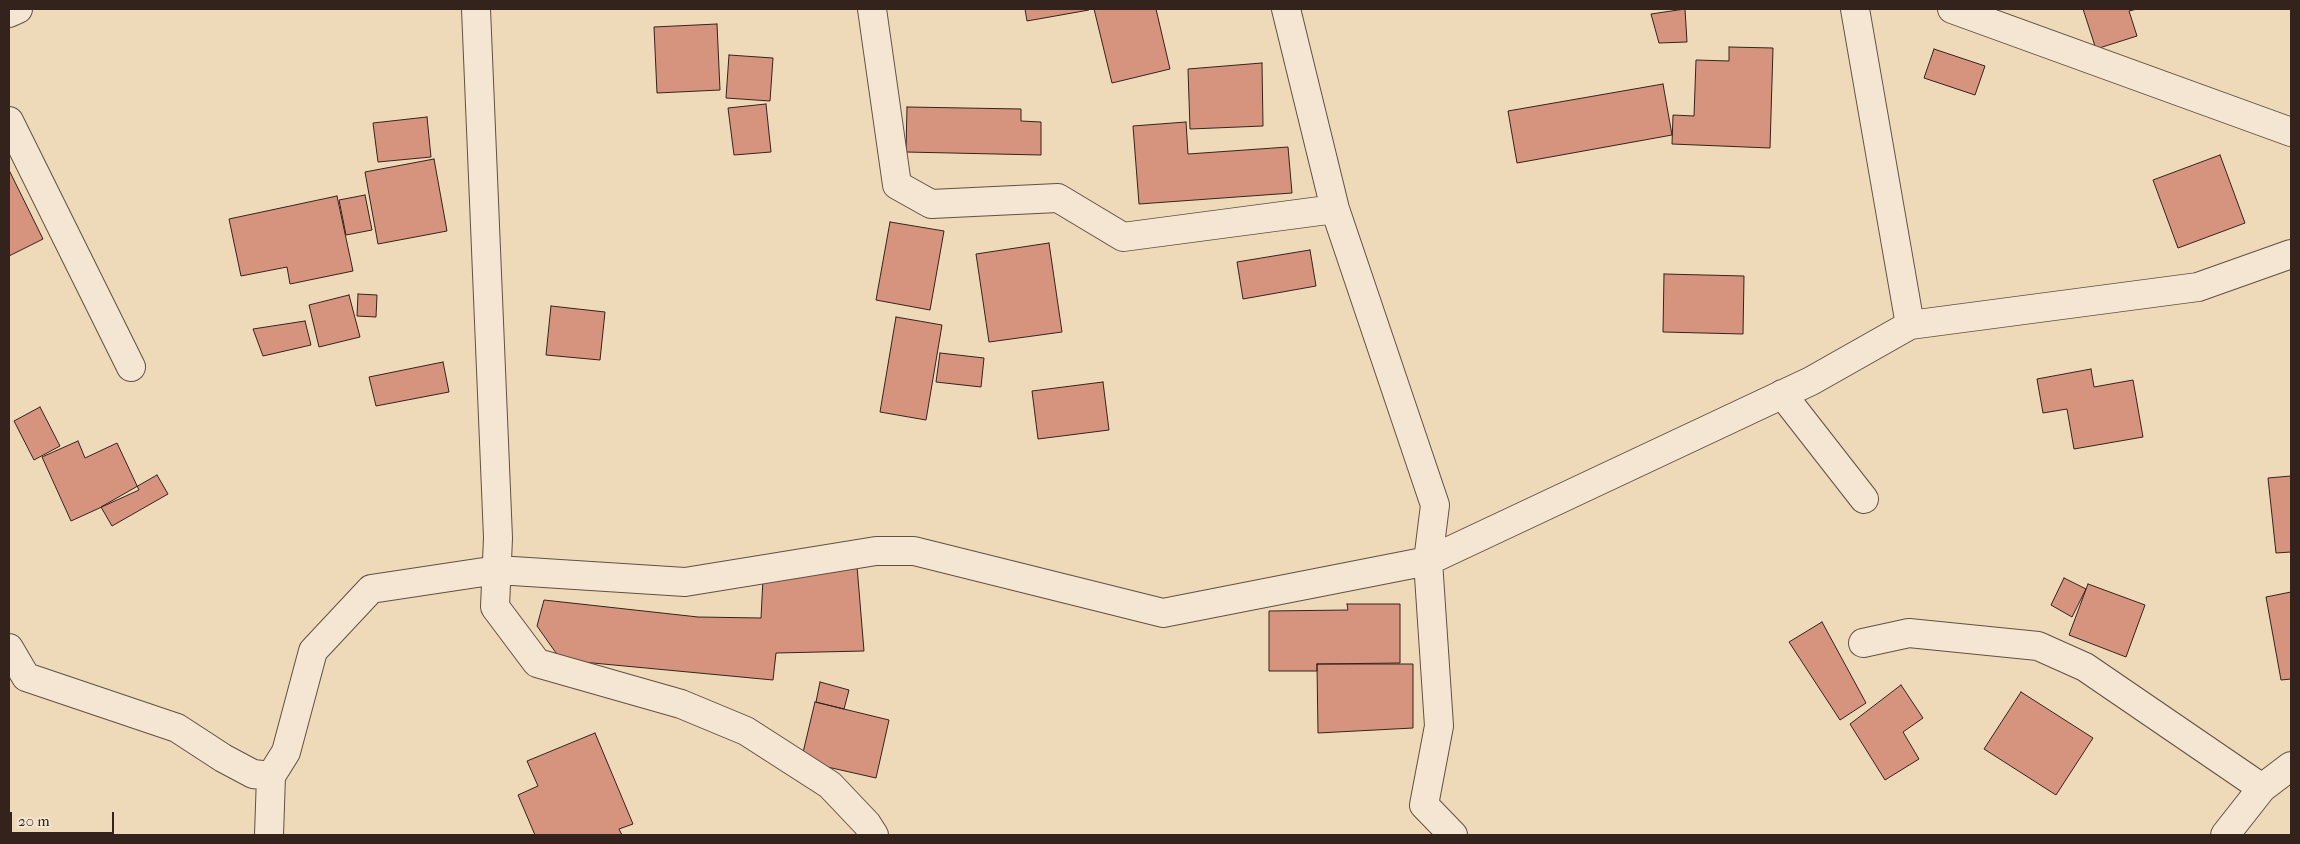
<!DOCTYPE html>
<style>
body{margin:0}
#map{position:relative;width:2300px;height:844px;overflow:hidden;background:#eed9b9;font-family:"IM FELL French Canon",serif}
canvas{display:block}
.frame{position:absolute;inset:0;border:10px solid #34231c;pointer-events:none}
.scale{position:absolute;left:10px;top:812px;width:104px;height:22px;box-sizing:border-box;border:2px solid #34231c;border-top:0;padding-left:6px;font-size:15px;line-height:18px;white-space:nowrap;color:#34231c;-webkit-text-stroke:4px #f4e6d2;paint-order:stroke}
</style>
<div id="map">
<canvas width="2300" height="844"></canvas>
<div class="frame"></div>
<div class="scale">20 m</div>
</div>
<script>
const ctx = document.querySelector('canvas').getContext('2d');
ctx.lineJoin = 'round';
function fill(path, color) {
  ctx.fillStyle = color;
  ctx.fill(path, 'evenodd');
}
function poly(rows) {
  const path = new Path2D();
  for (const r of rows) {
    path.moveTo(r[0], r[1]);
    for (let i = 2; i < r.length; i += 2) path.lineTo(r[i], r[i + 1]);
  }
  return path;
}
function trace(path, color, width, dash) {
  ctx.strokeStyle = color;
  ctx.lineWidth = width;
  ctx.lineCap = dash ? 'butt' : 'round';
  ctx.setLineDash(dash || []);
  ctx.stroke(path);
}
const building = poly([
 [1025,9,1089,9,1089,10,1027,21,1025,9],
 [1094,9,1156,9,1170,69,1112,83,1094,9],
 [1685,9,1687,42,1659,43,1651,14,1685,9],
 [2083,9,2137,9,2129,11,2137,36,2096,49,2083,9],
 [717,24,720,90,657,93,654,27,717,24],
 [1729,47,1773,48,1770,148,1672,144,1673,115,1694,116,1696,60,1729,61,1729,47],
 [1934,49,1985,66,1975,95,1924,78,1934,49],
 [729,55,773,58,770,101,726,98,729,55],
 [1262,63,1263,126,1190,129,1188,69,1262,63],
 [1663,84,1672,135,1517,163,1508,111,1663,84],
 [766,104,771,152,734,155,728,108,766,104],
 [907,107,1021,109,1021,121,1041,122,1041,155,906,152,907,107],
 [427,117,431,157,378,162,373,123,427,117],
 [1186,122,1188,154,1288,147,1292,193,1139,204,1133,126,1186,122],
 [2220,155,2245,223,2178,248,2153,180,2220,155],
 [434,159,447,231,378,244,365,172,434,159],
 [9,170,43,239,9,256,9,170],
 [365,195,372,230,346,235,339,200,365,195],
 [337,196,353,271,290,284,287,267,241,276,229,219,337,196],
 [890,222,944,231,930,310,876,300,890,222],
 [1049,243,1062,332,989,342,976,254,1049,243],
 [1310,250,1316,286,1243,299,1237,262,1310,250],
 [1664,274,1744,276,1743,334,1663,332,1664,274],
 [358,294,377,295,376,317,357,316,358,294],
 [349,295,360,337,319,347,309,305,349,295],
 [551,306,605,312,600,360,546,355,551,306],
 [896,317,942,325,926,420,880,412,896,317],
 [305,321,311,345,263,356,253,329,305,321],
 [940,353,984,358,981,387,936,382,940,353],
 [443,362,449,392,376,406,369,377,443,362],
 [2091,369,2094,387,2133,380,2143,437,2074,449,2067,409,2043,413,2037,379,2091,369],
 [1103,382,1109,430,1038,439,1032,391,1103,382],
 [40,407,60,446,34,460,14,421,40,407],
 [78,441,85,458,117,443,139,490,71,521,42,457,78,441],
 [157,475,168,494,112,526,101,507,157,475],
 [2291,476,2291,552,2276,553,2268,478,2291,476],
 [857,566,864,651,776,653,773,680,561,660,537,626,544,600,698,617,761,618,763,579,857,566],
 [2064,578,2086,589,2072,617,2051,605,2064,578],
 [2088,584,2145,605,2126,657,2069,635,2088,584],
 [2291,592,2291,679,2281,680,2266,597,2291,592],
 [1347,604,1400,604,1400,663,1317,664,1317,671,1269,671,1269,611,1348,610,1347,604],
 [1822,622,1866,703,1840,720,1789,642,1822,622],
 [1317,664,1413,664,1413,728,1318,733,1317,664],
 [820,682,849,690,844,709,816,702,820,682],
 [1901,685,1923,718,1903,732,1919,759,1885,780,1850,724,1901,685],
 [2021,692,2093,738,2056,795,1984,749,2021,692],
 [815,702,889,720,876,778,801,761,815,702],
 [595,733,633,824,619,829,622,835,535,835,518,795,538,786,527,761,595,733]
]);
fill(building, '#d6947f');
trace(building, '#34231c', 1);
const street = poly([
 [476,9,498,538,495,607,537,663,681,704,746,731,830,785,867,824,874,835],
 [872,9,897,185,931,204,1058,198,1123,237,1335,209],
 [1286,9,1335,209,1435,505,1428,561,1439,726,1424,805,1453,835],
 [1855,9,1910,325,2198,287,2291,254],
 [1952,9,2291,132],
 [9,13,18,9],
 [9,121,131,367],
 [1782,394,1864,499],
 [1863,643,1909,633,2038,646,2085,667,2262,788],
 [9,648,26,677,177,728,223,758,253,774,271,776,286,752,313,651,371,589,497,570,685,582,876,551,914,551,1163,613,1428,561,1811,381,1910,325],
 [269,835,271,776],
 [2225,835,2262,788,2291,766]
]);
trace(street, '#625043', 30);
trace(street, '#f4e6d2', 28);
</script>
